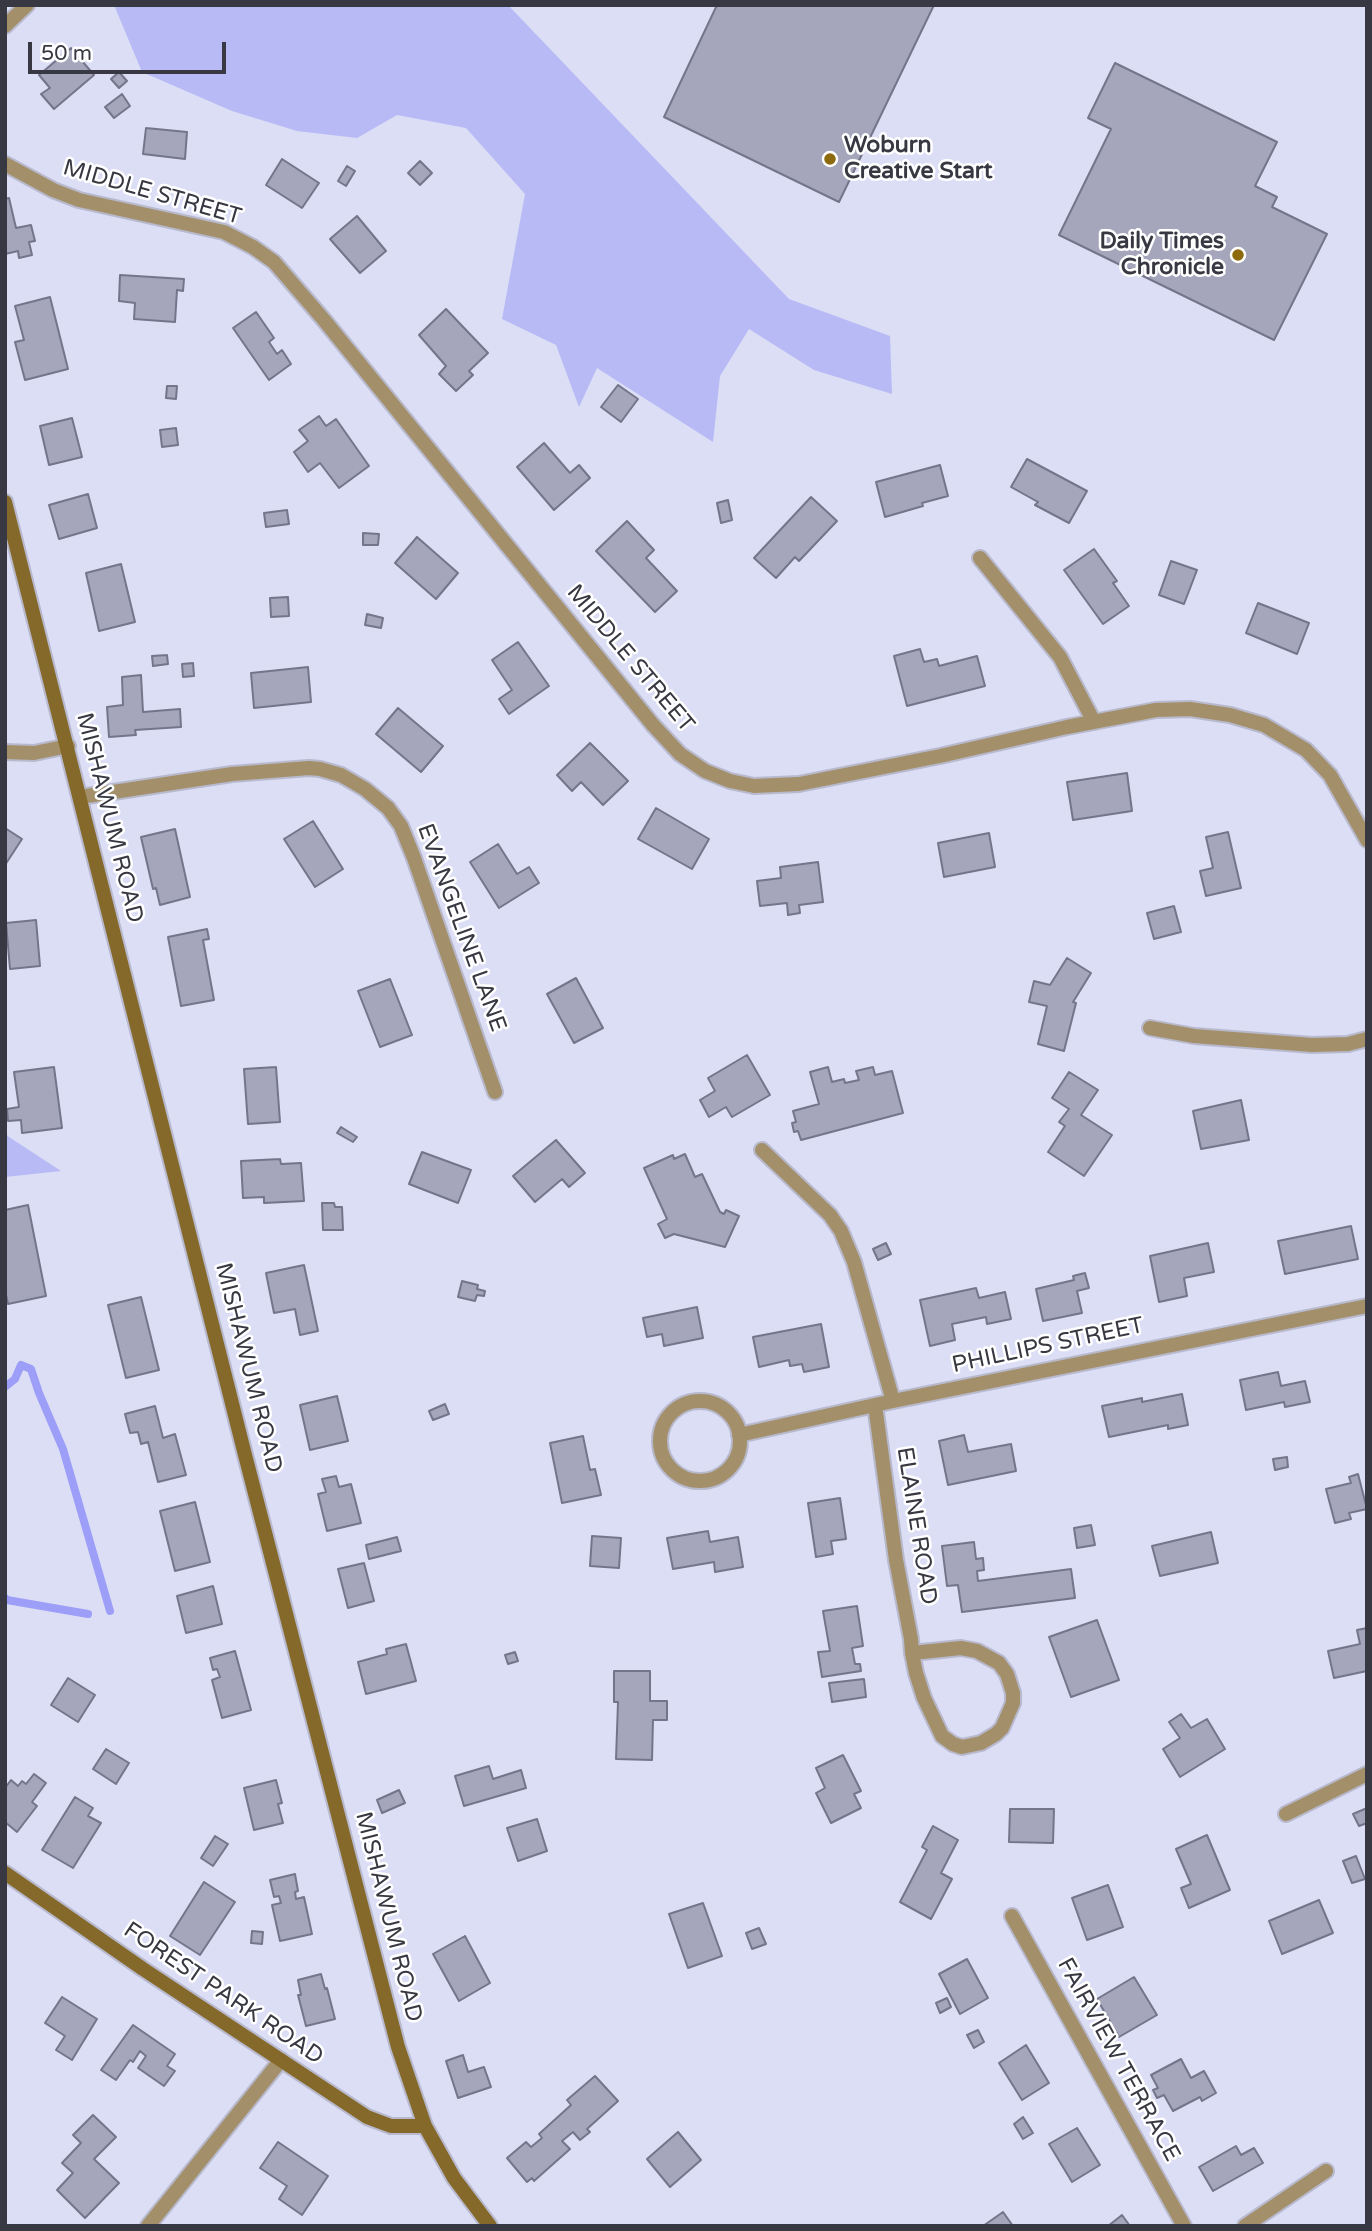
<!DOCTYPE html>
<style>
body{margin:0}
#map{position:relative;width:1372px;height:2231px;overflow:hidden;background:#dcdef5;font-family:"Varela Round",sans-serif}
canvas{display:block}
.frame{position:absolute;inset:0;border:7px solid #373841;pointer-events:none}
.scale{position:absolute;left:28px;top:42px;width:198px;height:32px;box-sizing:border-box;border:4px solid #373841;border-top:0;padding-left:9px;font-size:21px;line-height:24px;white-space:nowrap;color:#373841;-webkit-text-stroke:5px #fff;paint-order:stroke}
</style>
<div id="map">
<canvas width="1372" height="2231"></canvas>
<div class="frame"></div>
<div class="scale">50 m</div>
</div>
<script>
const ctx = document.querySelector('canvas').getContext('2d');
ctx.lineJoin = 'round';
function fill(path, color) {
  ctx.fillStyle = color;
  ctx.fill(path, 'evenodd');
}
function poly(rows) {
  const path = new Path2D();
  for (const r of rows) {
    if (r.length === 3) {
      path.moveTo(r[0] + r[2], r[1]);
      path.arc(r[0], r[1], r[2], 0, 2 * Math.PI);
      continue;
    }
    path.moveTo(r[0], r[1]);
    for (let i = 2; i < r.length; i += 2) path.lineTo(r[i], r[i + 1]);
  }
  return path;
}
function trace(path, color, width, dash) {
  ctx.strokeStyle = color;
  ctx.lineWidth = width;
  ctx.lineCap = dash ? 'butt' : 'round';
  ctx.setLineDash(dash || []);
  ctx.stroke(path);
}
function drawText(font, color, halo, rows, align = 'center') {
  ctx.font = font + ' "Varela Round",sans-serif';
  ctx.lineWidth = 5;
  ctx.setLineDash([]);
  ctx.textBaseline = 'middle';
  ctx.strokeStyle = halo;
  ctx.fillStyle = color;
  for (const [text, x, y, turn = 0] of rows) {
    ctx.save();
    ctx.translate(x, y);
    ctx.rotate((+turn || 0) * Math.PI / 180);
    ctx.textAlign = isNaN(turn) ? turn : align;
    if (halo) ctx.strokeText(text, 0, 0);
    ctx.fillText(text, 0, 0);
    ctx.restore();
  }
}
fill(poly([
 [114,5,508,5,789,299,890,336,892,394,814,370,749,329,720,376,713,442,597,368,579,407,556,345,502,319,525,194,466,128,397,115,357,138,297,131,232,111,142,72],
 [5,1133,9,1137,61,1171,5,1177]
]), '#b7baf5');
trace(poly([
 [5,1387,15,1379,21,1365,31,1369,39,1393,63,1449,110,1611],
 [5,1598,7,1600,88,1614]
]), '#9c9ef7', 8);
const building = poly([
 [717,5,934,5,839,202,664,117,717,5],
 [71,48,94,75,54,109,41,94,50,88,39,75,71,48],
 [1115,63,1277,142,1255,186,1277,197,1272,207,1327,234,1274,340,1059,235,1111,129,1088,118,1115,63],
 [119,72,127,81,119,88,111,79,119,72],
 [122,94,130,106,114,118,105,107,122,94],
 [146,128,187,132,185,159,143,154,146,128],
 [282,159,319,183,302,208,266,185,282,159],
 [420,161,432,173,420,185,408,173,420,161],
 [347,166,355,171,346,186,338,181,347,166],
 [9,198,16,228,31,225,35,241,29,242,32,255,19,258,18,251,5,254,5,199,9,198],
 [357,216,386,251,360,273,330,239,357,216],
 [120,275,184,279,183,291,177,290,175,322,134,319,135,303,119,301,120,275],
 [50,297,68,369,25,380,15,342,24,340,15,306,50,297],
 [446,309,488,353,469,371,473,375,456,391,439,374,446,366,419,335,446,309],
 [256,312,274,338,269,342,277,354,282,350,291,364,269,380,233,328,256,312],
 [618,385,638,399,621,422,601,407,618,385],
 [167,386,177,386,176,399,166,398,167,386],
 [319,416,326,426,336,419,369,466,339,488,320,463,308,472,294,452,308,441,299,430,319,416],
 [72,418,82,457,49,465,40,426,72,418],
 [176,428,178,445,162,447,160,430,176,428],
 [544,443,570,473,579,465,590,478,554,510,517,467,544,443],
 [1027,459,1087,491,1069,523,1035,505,1038,502,1011,487,1027,459],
 [940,465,948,496,922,503,923,506,885,517,876,482,940,465],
 [88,494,97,528,59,539,49,505,88,494],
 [811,497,837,521,799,561,795,557,776,578,754,558,811,497],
 [728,500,732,520,721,523,717,503,728,500],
 [287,510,289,524,266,527,264,513,287,510],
 [627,521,654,550,646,558,677,591,655,612,596,551,627,521],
 [363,533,379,534,378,545,363,545,363,533],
 [417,537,458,573,436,599,395,563,417,537],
 [1094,549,1117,581,1113,583,1129,606,1103,624,1064,570,1094,549],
 [1171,561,1197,570,1184,604,1159,595,1171,561],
 [121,564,135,622,99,631,86,573,121,564],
 [288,597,289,616,271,617,270,598,288,597],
 [1258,603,1309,623,1297,654,1246,633,1258,603],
 [367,614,383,618,381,628,365,625,367,614],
 [518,642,549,686,509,714,499,699,512,690,492,660,518,642],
 [920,649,924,662,937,659,939,666,977,656,985,686,907,706,894,656,920,649],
 [167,655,168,664,153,666,152,656,167,655],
 [193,663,194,676,183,677,182,664,193,663],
 [308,667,311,702,254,708,251,673,308,667],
 [141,675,143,712,180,709,181,727,135,730,136,735,109,737,107,707,123,705,122,677,141,675],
 [398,708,443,746,421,772,376,734,398,708],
 [590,743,628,781,603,805,581,782,572,791,557,775,590,743],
 [1127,773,1132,811,1073,820,1067,782,1127,773],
 [656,808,709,839,692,869,638,839,656,808],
 [313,821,343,869,315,887,284,839,313,821],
 [5,828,22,839,5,865,5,828],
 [175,829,190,897,160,905,156,888,153,889,141,837,175,829],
 [1228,832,1241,888,1206,896,1200,871,1213,868,1206,837,1228,832],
 [989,833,995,867,944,877,938,843,989,833],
 [498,844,517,874,529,867,539,883,499,908,470,862,498,844],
 [818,862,823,902,799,905,800,913,788,915,787,903,760,906,757,881,781,878,780,867,818,862],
 [1174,906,1181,932,1154,939,1147,913,1174,906],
 [36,920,40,966,10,969,6,923,36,920],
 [207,929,209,939,203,940,214,1000,181,1006,168,937,207,929],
 [1067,958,1091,973,1073,1002,1076,1003,1064,1051,1038,1044,1047,1006,1029,1002,1034,981,1050,985,1067,958],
 [576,978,603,1028,574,1043,547,994,576,978],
 [390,979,412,1035,380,1047,358,991,390,979],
 [747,1055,770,1095,732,1117,726,1107,709,1117,700,1100,715,1091,708,1078,747,1055],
 [54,1067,62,1128,22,1133,21,1120,8,1121,7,1109,19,1107,14,1072,54,1067],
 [276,1067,280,1122,248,1124,244,1069,276,1067],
 [828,1067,832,1082,844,1079,845,1083,859,1080,856,1071,873,1067,875,1075,892,1071,903,1113,801,1140,798,1131,794,1132,792,1123,796,1122,793,1111,819,1104,810,1072,828,1067],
 [1069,1072,1098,1090,1081,1115,1112,1135,1084,1176,1048,1152,1065,1126,1059,1122,1069,1109,1052,1098,1069,1072],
 [1241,1100,1249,1140,1201,1149,1193,1111,1241,1100],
 [341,1127,357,1137,353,1142,337,1133,341,1127],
 [556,1140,585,1173,569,1187,562,1179,535,1202,513,1176,556,1140],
 [422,1152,471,1170,458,1203,409,1184,422,1152],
 [685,1154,695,1177,702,1174,720,1212,724,1214,726,1210,739,1216,725,1247,674,1234,665,1238,658,1224,667,1219,644,1168,673,1155,674,1159,685,1154],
 [280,1159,281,1164,301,1163,304,1201,264,1203,264,1197,243,1198,241,1161,280,1159],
 [322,1203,334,1203,335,1207,342,1207,343,1230,323,1230,322,1203],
 [28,1205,46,1296,8,1304,5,1290,5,1210,28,1205],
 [1351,1226,1358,1259,1285,1274,1278,1241,1351,1226],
 [886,1243,891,1254,878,1260,873,1249,886,1243],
 [1208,1243,1214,1272,1184,1278,1187,1296,1159,1302,1150,1256,1208,1243],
 [304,1265,318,1331,300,1335,295,1309,274,1313,266,1273,304,1265],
 [1085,1273,1089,1288,1077,1291,1082,1313,1043,1321,1036,1289,1074,1280,1073,1276,1085,1273],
 [462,1281,478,1285,477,1289,485,1291,484,1296,477,1295,475,1301,458,1297,462,1281],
 [976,1288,979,1298,1005,1292,1011,1319,987,1324,986,1317,952,1324,955,1340,930,1346,920,1300,976,1288],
 [141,1297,159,1370,126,1378,108,1305,141,1297],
 [697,1307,703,1338,664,1346,662,1334,647,1337,643,1318,697,1307],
 [821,1324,829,1367,804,1372,802,1364,790,1366,789,1360,759,1367,753,1337,821,1324],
 [1278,1372,1281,1386,1305,1381,1310,1402,1285,1407,1284,1402,1246,1410,1240,1380,1278,1372],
 [1182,1394,1188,1425,1168,1429,1168,1425,1109,1437,1102,1406,1142,1398,1142,1402,1182,1394],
 [337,1396,348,1441,310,1450,300,1405,337,1396],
 [445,1404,449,1414,433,1420,429,1411,445,1404],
 [155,1406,163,1438,175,1434,186,1475,158,1482,148,1442,141,1444,138,1432,130,1433,125,1414,155,1406],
 [964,1435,968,1452,1011,1444,1016,1471,948,1485,939,1441,964,1435],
 [583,1436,590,1470,595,1469,601,1495,562,1503,550,1443,583,1436],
 [1287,1457,1288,1467,1275,1470,1273,1459,1287,1457],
 [1358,1474,1367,1509,1349,1513,1351,1519,1335,1523,1326,1489,1351,1483,1349,1477,1358,1474],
 [336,1476,339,1487,351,1484,361,1523,327,1531,318,1494,326,1492,322,1479,336,1476],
 [840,1498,846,1539,831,1541,833,1554,816,1557,808,1503,840,1498],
 [195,1502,210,1562,175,1571,160,1511,195,1502],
 [1091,1525,1095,1545,1077,1548,1074,1528,1091,1525],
 [708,1531,710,1542,738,1537,743,1567,715,1572,714,1562,673,1569,667,1538,708,1531],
 [1211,1532,1218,1563,1160,1576,1152,1546,1211,1532],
 [592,1536,621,1538,619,1568,590,1566,592,1536],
 [397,1537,401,1551,369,1559,366,1545,397,1537],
 [974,1542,976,1559,983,1558,984,1570,977,1571,978,1581,1071,1569,1075,1598,962,1612,958,1585,947,1586,942,1546,974,1542],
 [364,1563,374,1601,348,1608,338,1569,364,1563],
 [213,1586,222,1624,186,1633,177,1596,213,1586],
 [857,1606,863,1646,852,1648,855,1664,860,1664,861,1671,822,1677,818,1652,830,1651,823,1611,857,1606],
 [1097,1620,1119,1680,1071,1697,1049,1637,1097,1620],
 [1367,1628,1367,1671,1334,1678,1328,1651,1360,1644,1357,1630,1367,1628],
 [406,1644,416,1681,366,1694,358,1662,387,1654,386,1649,406,1644],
 [235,1651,251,1710,222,1718,212,1680,220,1677,217,1669,213,1670,210,1658,235,1651],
 [515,1652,518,1661,508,1664,505,1655,515,1652],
 [614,1671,650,1671,650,1701,667,1701,667,1720,653,1720,652,1760,616,1759,618,1702,614,1702,614,1671],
 [68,1678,95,1695,78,1722,51,1705,68,1678],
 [864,1679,866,1697,832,1702,829,1683,864,1679],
 [1181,1714,1191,1728,1207,1719,1225,1749,1180,1777,1163,1749,1180,1738,1169,1722,1181,1714],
 [106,1749,129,1763,116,1784,93,1769,106,1749],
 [843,1755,861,1791,854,1794,861,1808,831,1823,816,1793,825,1788,816,1768,843,1755],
 [489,1766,493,1779,521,1770,526,1788,464,1806,455,1776,489,1766],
 [34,1774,46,1783,32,1802,37,1806,17,1832,5,1822,5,1788,11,1780,18,1786,22,1781,26,1784,34,1774],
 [276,1780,282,1803,278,1804,283,1823,254,1830,244,1788,276,1780],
 [399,1790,405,1803,382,1813,377,1800,399,1790],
 [75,1797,93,1808,88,1816,101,1823,73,1868,42,1850,75,1797],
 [1367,1808,1367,1823,1359,1826,1353,1814,1367,1808],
 [1010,1809,1054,1809,1053,1843,1009,1842,1010,1809],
 [537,1819,547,1851,518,1861,507,1828,537,1819],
 [933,1826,958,1840,941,1873,952,1879,931,1919,900,1902,927,1850,922,1847,933,1826],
 [1207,1835,1230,1890,1189,1908,1181,1888,1191,1884,1176,1849,1207,1835],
 [215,1836,228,1844,213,1866,201,1858,215,1836],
 [1356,1856,1365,1879,1352,1883,1343,1861,1356,1856],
 [295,1874,298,1891,295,1892,296,1899,304,1897,312,1934,280,1941,272,1905,281,1903,279,1896,274,1897,270,1880,295,1874],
 [204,1882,235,1902,200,1955,170,1936,204,1882],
 [1108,1885,1123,1927,1087,1940,1072,1898,1108,1885],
 [1319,1900,1333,1933,1282,1954,1269,1921,1319,1900],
 [703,1903,722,1956,688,1968,669,1914,703,1903],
 [759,1928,766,1944,752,1949,746,1933,759,1928],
 [252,1931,263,1932,262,1944,251,1943,252,1931],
 [465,1936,490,1983,459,2001,433,1954,465,1936],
 [967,1959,988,1998,960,2014,939,1974,967,1959],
 [321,1974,325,1989,327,1988,335,2019,306,2026,298,1995,301,1995,298,1980,321,1974],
 [1134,1977,1157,2015,1119,2037,1097,1999,1134,1977],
 [62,1997,97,2019,72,2060,56,2050,65,2036,45,2023,62,1997],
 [947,1998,951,2007,940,2013,936,2003,947,1998],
 [133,2025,175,2054,167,2066,175,2071,164,2086,138,2068,146,2056,140,2051,133,2062,130,2060,116,2080,101,2070,133,2025],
 [978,2030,984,2042,974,2048,967,2035,978,2030],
 [1026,2045,1049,2083,1022,2100,999,2063,1026,2045],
 [463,2055,468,2072,484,2067,491,2087,458,2098,446,2061,463,2055],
 [1181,2059,1191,2078,1204,2071,1216,2093,1202,2101,1200,2097,1173,2111,1164,2095,1157,2098,1153,2090,1158,2088,1151,2075,1181,2059],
 [595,2076,618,2101,587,2129,590,2132,580,2140,573,2132,562,2141,570,2149,534,2181,532,2178,527,2182,507,2158,526,2142,531,2147,542,2138,539,2134,571,2105,567,2100,595,2076],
 [93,2115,116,2137,94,2159,119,2183,85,2218,57,2190,73,2173,62,2163,81,2143,73,2135,93,2115],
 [1023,2117,1033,2133,1023,2139,1014,2124,1023,2117],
 [1077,2128,1100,2165,1072,2182,1049,2144,1077,2128],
 [678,2132,701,2160,670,2187,647,2159,678,2132],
 [278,2142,328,2176,302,2215,279,2199,287,2186,260,2168,278,2142],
 [1236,2146,1241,2155,1254,2148,1263,2163,1213,2191,1199,2167,1236,2146],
 [1003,2212,1013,2226,983,2226,1003,2212],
 [1122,2215,1130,2226,1108,2226,1122,2215]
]);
fill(building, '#a5a6bc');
trace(building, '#74758a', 2);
const street = poly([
 [5,26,27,5],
 [5,164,53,190,79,200,224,232,253,247,274,262,324,320,653,725,680,754,705,771,730,781,754,786,799,784,940,756,1067,727,1156,710,1190,709,1230,715,1264,725,1306,750,1330,775,1367,840],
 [980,558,1060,657,1094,722],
 [5,752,34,753,68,746],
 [80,797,232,774,309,768,320,769,341,775,365,789,388,808,401,826,414,858,495,1092],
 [1150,1028,1194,1036,1312,1045,1348,1044,1367,1039],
 [762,1150,830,1215,841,1231,854,1262,893,1401],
 [700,1441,40],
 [875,1405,896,1560,911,1639,912,1653,916,1673,924,1698,942,1736,953,1744,962,1747,981,1743,996,1734,1002,1728,1013,1703,1013,1693,1007,1674,999,1663,977,1651,961,1648,912,1653],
 [739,1435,893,1401,1367,1306],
 [1286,1814,1367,1774],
 [1012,1916,1184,2226],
 [148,2226,281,2060],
 [1245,2226,1326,2171]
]);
const secondary = poly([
 [5,502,244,1451,398,2047,425,2126,454,2178,490,2226],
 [5,1873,143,1969,367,2117,391,2126,425,2126]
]);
trace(street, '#b8b9cd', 18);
trace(secondary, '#b8b9cd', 18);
trace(street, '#a3906a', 14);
trace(secondary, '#85692b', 14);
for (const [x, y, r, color] of [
 [830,159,7,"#8d6a0d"],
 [1238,255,7,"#8d6a0d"]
]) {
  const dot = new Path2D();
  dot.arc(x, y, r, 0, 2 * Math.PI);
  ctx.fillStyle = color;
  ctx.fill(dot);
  trace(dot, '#fff', 2.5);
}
drawText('bold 23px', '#373841', '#fff', [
 ["Woburn",844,146],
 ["Creative Start",844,172],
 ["Daily Times",1224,242,"right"],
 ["Chronicle",1224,268,"right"]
], 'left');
drawText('23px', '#373841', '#fff', [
 ["MIDDLE STREET",152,193,16],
 ["MIDDLE STREET",630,659,50],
 ["MISHAWUM ROAD",109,818,76],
 ["EVANGELINE LANE",461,928,70],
 ["PHILLIPS STREET",1048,1346,-12],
 ["MISHAWUM ROAD",248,1368,76],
 ["ELAINE ROAD",916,1526,81],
 ["MISHAWUM ROAD",388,1917,76],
 ["FOREST PARK ROAD",223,1994,34],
 ["FAIRVIEW TERRACE",1118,2060,61]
]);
</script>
